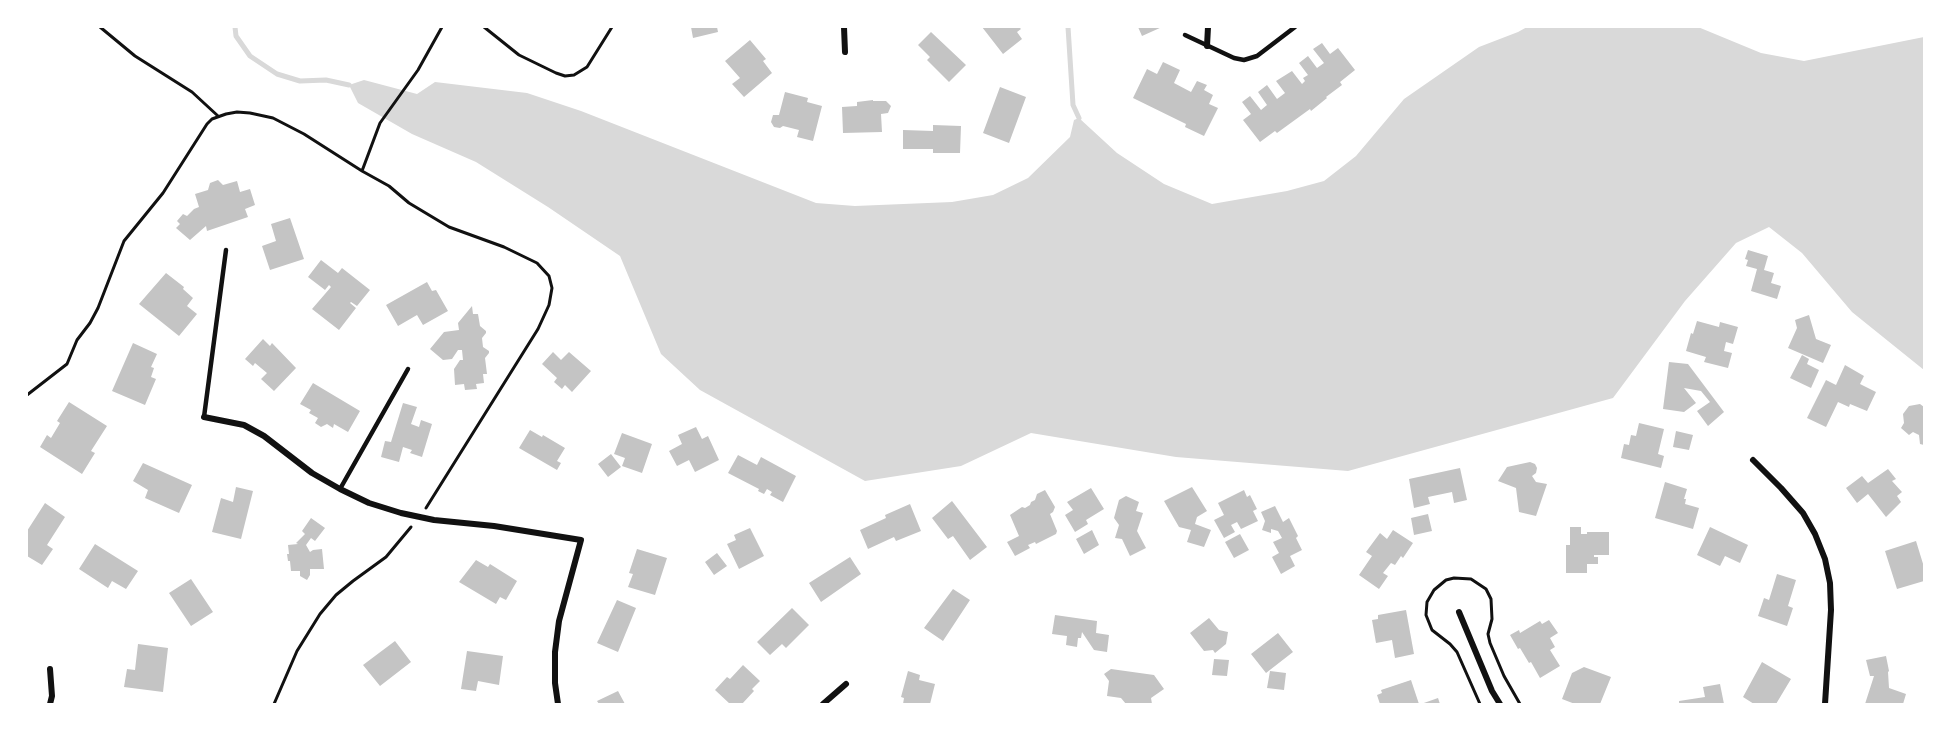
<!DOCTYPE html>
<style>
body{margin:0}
#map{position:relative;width:1951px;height:731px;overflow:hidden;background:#fff;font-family:Arial,sans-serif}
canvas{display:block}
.frame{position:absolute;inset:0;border:28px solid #fff;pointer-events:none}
</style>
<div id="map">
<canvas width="1951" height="731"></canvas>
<div class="frame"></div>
</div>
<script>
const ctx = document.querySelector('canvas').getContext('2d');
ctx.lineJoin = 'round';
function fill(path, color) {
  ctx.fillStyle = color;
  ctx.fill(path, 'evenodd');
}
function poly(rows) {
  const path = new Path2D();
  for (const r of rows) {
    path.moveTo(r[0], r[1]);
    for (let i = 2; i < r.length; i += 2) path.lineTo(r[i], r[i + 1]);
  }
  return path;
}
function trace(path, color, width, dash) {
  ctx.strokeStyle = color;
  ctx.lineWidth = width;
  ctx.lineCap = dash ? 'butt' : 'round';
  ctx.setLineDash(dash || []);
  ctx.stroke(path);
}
fill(poly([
 [1527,27,1698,27,1761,53,1804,61,1924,37,1924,370,1852,312,1802,253,1769,227,1736,243,1685,301,1613,398,1348,471,1176,457,1031,433,961,466,865,481,700,390,661,354,620,256,548,207,476,162,412,134,358,103,349,85,364,80,417,94,435,82,527,93,581,111,816,203,855,206,952,202,993,195,1028,178,1070,137,1074,120,1079,118,1117,153,1164,184,1212,204,1287,191,1324,181,1356,156,1404,99,1479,47,1518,32]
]), '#d9d9d9');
trace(poly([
 [235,27,236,36,250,56,277,74,300,81,326,80,349,85],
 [1068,27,1073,105,1079,118]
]), '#d9d9d9', 5);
fill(poly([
 [691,27,717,27,718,32,693,38],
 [982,27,1019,27,1021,29,1017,32,1022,39,1003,54],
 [1138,27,1162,27,1142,36],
 [931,32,966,65,949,82,927,60,930,57,918,45],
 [750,40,766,59,763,61,772,73,744,97,732,84,740,78,725,61],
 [1322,43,1330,54,1338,48,1355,70,1340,82,1342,85,1326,97,1327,98,1311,111,1310,109,1277,133,1275,131,1260,142,1243,120,1251,114,1242,102,1250,96,1261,110,1267,105,1258,92,1267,85,1277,99,1285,93,1276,81,1292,71,1302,84,1305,81,1303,78,1308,75,1299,63,1308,56,1317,68,1324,63,1313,49],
 [1163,62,1180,70,1174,83,1191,92,1197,81,1207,85,1204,90,1213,95,1209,104,1218,108,1204,136,1185,127,1186,124,1133,98,1147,69,1157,74],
 [1000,87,1026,97,1009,143,983,133],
 [785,92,808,98,807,102,822,106,813,141,797,137,799,130,783,126,780,128,774,127,771,122,773,115,779,115],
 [873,100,873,101,886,101,891,106,888,113,881,114,882,132,843,133,842,107,857,106,857,102],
 [933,125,961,126,960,153,933,153,933,149,903,149,903,130,933,131],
 [218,180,223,185,237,181,240,192,250,189,255,205,245,209,248,217,207,231,206,226,190,240,176,228,180,224,177,221,183,214,187,216,194,209,199,207,195,194,208,190,210,183],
 [290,218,304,259,270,270,262,246,276,241,271,224],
 [1748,250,1768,256,1764,270,1774,273,1771,283,1781,286,1777,299,1751,291,1757,269,1746,266,1748,260,1745,259],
 [321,260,338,273,342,268,370,290,357,306,351,302,350,303,356,308,339,330,312,309,331,287,329,285,325,290,308,277],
 [166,273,184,287,183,289,193,298,187,306,197,314,179,336,139,304],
 [427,282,432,291,436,290,448,311,423,325,417,315,398,326,386,305],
 [472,306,473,314,478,314,480,326,486,331,486,333,482,338,483,347,489,351,489,353,485,358,487,374,483,374,484,383,476,384,477,389,465,390,464,384,455,385,454,369,460,360,463,360,462,350,458,350,452,359,443,360,430,349,444,332,459,330,458,323],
 [1809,315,1816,339,1831,345,1823,363,1788,348,1797,328,1795,320],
 [1697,321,1719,327,1720,322,1738,327,1733,344,1726,342,1724,351,1732,353,1728,368,1704,362,1706,357,1686,351,1691,333,1693,334],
 [263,339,270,346,272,343,296,368,274,391,261,379,267,373,255,363,253,366,245,359],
 [133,343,157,354,151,367,154,368,151,377,156,379,145,405,112,391],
 [553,352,561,360,569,352,591,371,572,392,565,385,562,389,554,382,557,378,542,364],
 [1802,355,1809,359,1807,364,1819,370,1811,388,1790,378],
 [1669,362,1688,364,1724,412,1708,426,1697,411,1710,402,1701,391,1684,388,1696,403,1684,412,1663,409],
 [1845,365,1864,376,1860,384,1876,392,1867,411,1850,404,1849,407,1838,402,1826,427,1807,418,1826,380,1836,385],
 [313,383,360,411,348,432,334,424,333,428,327,424,321,427,315,423,318,418,309,413,311,410,300,404],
 [69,402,107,426,91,451,95,453,82,474,40,447,47,435,51,438,60,423,57,421],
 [403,403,417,407,411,424,419,427,421,420,432,424,422,457,410,453,412,450,403,447,399,462,381,457,385,441,391,442],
 [1920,404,1924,407,1924,445,1920,444,1919,435,1913,432,1909,435,1901,428,1904,423,1903,414,1909,406],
 [1639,423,1664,429,1658,454,1664,456,1661,468,1621,458,1624,444,1629,445,1631,435,1636,436],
 [696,427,702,439,708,436,719,460,695,472,689,460,677,466,669,451,682,444,678,435],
 [530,430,542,437,543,435,565,448,557,461,561,463,557,470,519,448],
 [1676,431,1693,435,1689,450,1673,447],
 [622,433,652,444,642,473,622,466,625,458,614,454],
 [611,454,621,467,608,477,598,464],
 [738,455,757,465,761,457,796,476,783,502,770,495,772,492,767,489,764,494,758,491,759,489,728,473],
 [1530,462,1535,464,1537,468,1536,473,1532,476,1536,482,1547,484,1536,516,1519,512,1516,488,1498,481,1507,467],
 [143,463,192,485,179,513,145,498,148,490,133,481],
 [1460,468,1467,500,1454,503,1452,492,1428,497,1430,504,1414,508,1409,479],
 [1888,469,1896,479,1892,481,1902,492,1897,496,1901,502,1886,517,1868,494,1857,503,1846,488,1862,476,1868,483],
 [1665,482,1687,489,1684,499,1686,499,1685,504,1699,508,1693,529,1655,518],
 [236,487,253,491,241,539,212,532,221,498,233,502],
 [1192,487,1207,511,1197,517,1195,524,1211,530,1204,547,1187,542,1191,530,1179,527,1164,501],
 [1091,488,1104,509,1086,520,1088,524,1075,532,1065,515,1073,510,1067,502],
 [1045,490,1055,507,1053,512,1050,514,1057,531,1056,534,1036,544,1035,542,1028,545,1030,548,1015,556,1007,542,1019,536,1010,515,1022,507,1025,508,1030,505,1031,502,1035,500,1037,494],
 [1244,490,1247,497,1250,495,1257,509,1253,511,1258,521,1241,529,1237,522,1231,525,1235,532,1224,538,1214,520,1224,515,1218,503],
 [1126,496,1139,502,1136,511,1143,513,1137,531,1146,548,1130,556,1122,539,1115,538,1119,525,1114,518,1119,500],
 [952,501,987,547,970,560,953,536,948,539,932,518],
 [45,503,65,517,47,545,53,549,42,565,27,556,27,531],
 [910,504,921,531,896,541,894,537,868,549,860,530,886,518,885,515],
 [1275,506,1283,522,1289,518,1298,536,1296,538,1302,550,1290,556,1295,566,1281,574,1272,557,1279,553,1273,542,1282,538,1278,531,1271,529,1271,533,1262,530,1265,521,1261,512],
 [1428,514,1432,531,1414,535,1411,518],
 [311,518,325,528,315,541,311,538,306,545,310,552,313,550,322,549,324,569,310,569,310,575,307,580,300,576,300,571,291,571,290,561,288,561,287,554,289,554,288,545,298,544,296,543,305,534,302,531],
 [1570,527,1581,527,1581,534,1587,534,1587,532,1609,532,1609,555,1594,555,1594,557,1598,557,1598,564,1587,564,1587,573,1566,573,1566,545,1570,545],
 [1710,527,1748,545,1740,563,1725,556,1720,566,1697,555],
 [750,528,764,556,739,569,727,544,736,540,734,535],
 [1092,530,1099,545,1084,554,1076,539],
 [1393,530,1413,543,1403,558,1401,556,1395,565,1391,563,1383,573,1388,576,1379,589,1359,575,1372,556,1366,552,1380,533,1387,539],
 [1240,534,1249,550,1234,558,1225,542],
 [1916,541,1924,567,1924,581,1897,589,1885,551],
 [95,544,138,571,126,589,112,581,108,588,79,569],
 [637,549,667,558,655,595,628,587,633,574,629,573],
 [717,553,727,566,714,575,705,562],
 [850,557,861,574,821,602,809,583],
 [476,560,488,567,490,564,517,581,506,600,500,597,496,604,459,582],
 [1777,574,1796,580,1788,606,1793,608,1787,626,1758,616,1764,598,1769,600],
 [191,579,213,612,191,626,169,593],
 [953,589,970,600,943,641,924,628],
 [617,600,636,608,618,652,597,643],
 [792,608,809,625,786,648,782,644,770,655,757,642],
 [1406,610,1414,654,1395,658,1392,640,1376,643,1372,620,1378,619,1378,615],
 [1055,615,1097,621,1096,633,1109,635,1107,652,1094,650,1082,632,1081,638,1078,638,1077,647,1066,645,1067,636,1052,634],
 [1209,618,1219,630,1228,632,1226,644,1215,653,1213,650,1204,651,1190,633],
 [1549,620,1558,633,1550,638,1555,647,1550,650,1560,666,1540,678,1531,662,1529,663,1520,648,1518,649,1510,635,1519,630,1520,633,1540,621,1542,624],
 [1278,633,1293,652,1266,673,1251,654],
 [395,641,411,662,380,686,363,665],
 [138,644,168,648,163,692,124,687,127,669,135,670],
 [467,651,503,656,499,685,478,681,476,691,461,689],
 [1886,656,1889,671,1888,672,1889,688,1906,694,1903,704,1865,704,1874,676,1870,676,1866,660],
 [1214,659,1229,660,1227,676,1212,675],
 [1762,662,1791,679,1776,704,1754,704,1743,697],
 [743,665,760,681,752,689,754,691,742,704,730,704,715,690,727,677,730,679],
 [1584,667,1611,677,1600,704,1575,704,1562,699,1572,673],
 [1111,669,1154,675,1164,689,1151,698,1152,704,1126,704,1121,698,1107,696,1109,681,1104,674],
 [908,671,920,675,919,680,935,684,930,704,903,704,904,698,901,697],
 [1270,671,1286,673,1284,690,1267,688],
 [1411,680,1419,704,1380,704,1377,695,1382,693,1381,690],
 [1720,684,1724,704,1679,704,1679,701,1705,697,1703,687],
 [618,691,625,704,599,704,597,701],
 [1438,698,1440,704,1421,704]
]), '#c4c4c4');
trace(poly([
 [100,27,135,56,192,92,218,116],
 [484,27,519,55,556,73,565,76,574,75,587,67,612,27],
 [27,395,67,364,77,340,90,323,98,308,124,241,163,193,207,124,212,119,226,114,237,112,250,113,273,118,304,134,362,171],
 [426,508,538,329,549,305,552,288,549,276,537,263,504,247,449,227,409,203,389,186,362,171,380,123,418,70,442,27],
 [274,704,297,651,320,614,336,595,353,581,386,557,411,527],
 [1480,704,1457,652,1450,644,1432,630,1426,615,1427,602,1434,590,1446,580,1454,578,1471,579,1486,589,1491,599,1492,619,1488,634,1490,643,1504,676,1520,704]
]), '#111', 3);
trace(poly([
 [1185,35,1234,58,1244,60,1257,56,1295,27],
 [204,417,226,250],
 [340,489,408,369]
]), '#111', 4.5);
trace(poly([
 [844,27,845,52],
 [1207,46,1208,27],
 [204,417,244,425,264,436,312,473,340,489,369,503,401,513,434,520,494,526,581,540,559,621,555,652,555,683,558,704],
 [1753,460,1781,488,1803,513,1815,534,1825,559,1830,583,1831,610,1825,704],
 [1459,612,1492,691,1500,704],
 [50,704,52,696,50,669],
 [823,704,846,684]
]), '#111', 6);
</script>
